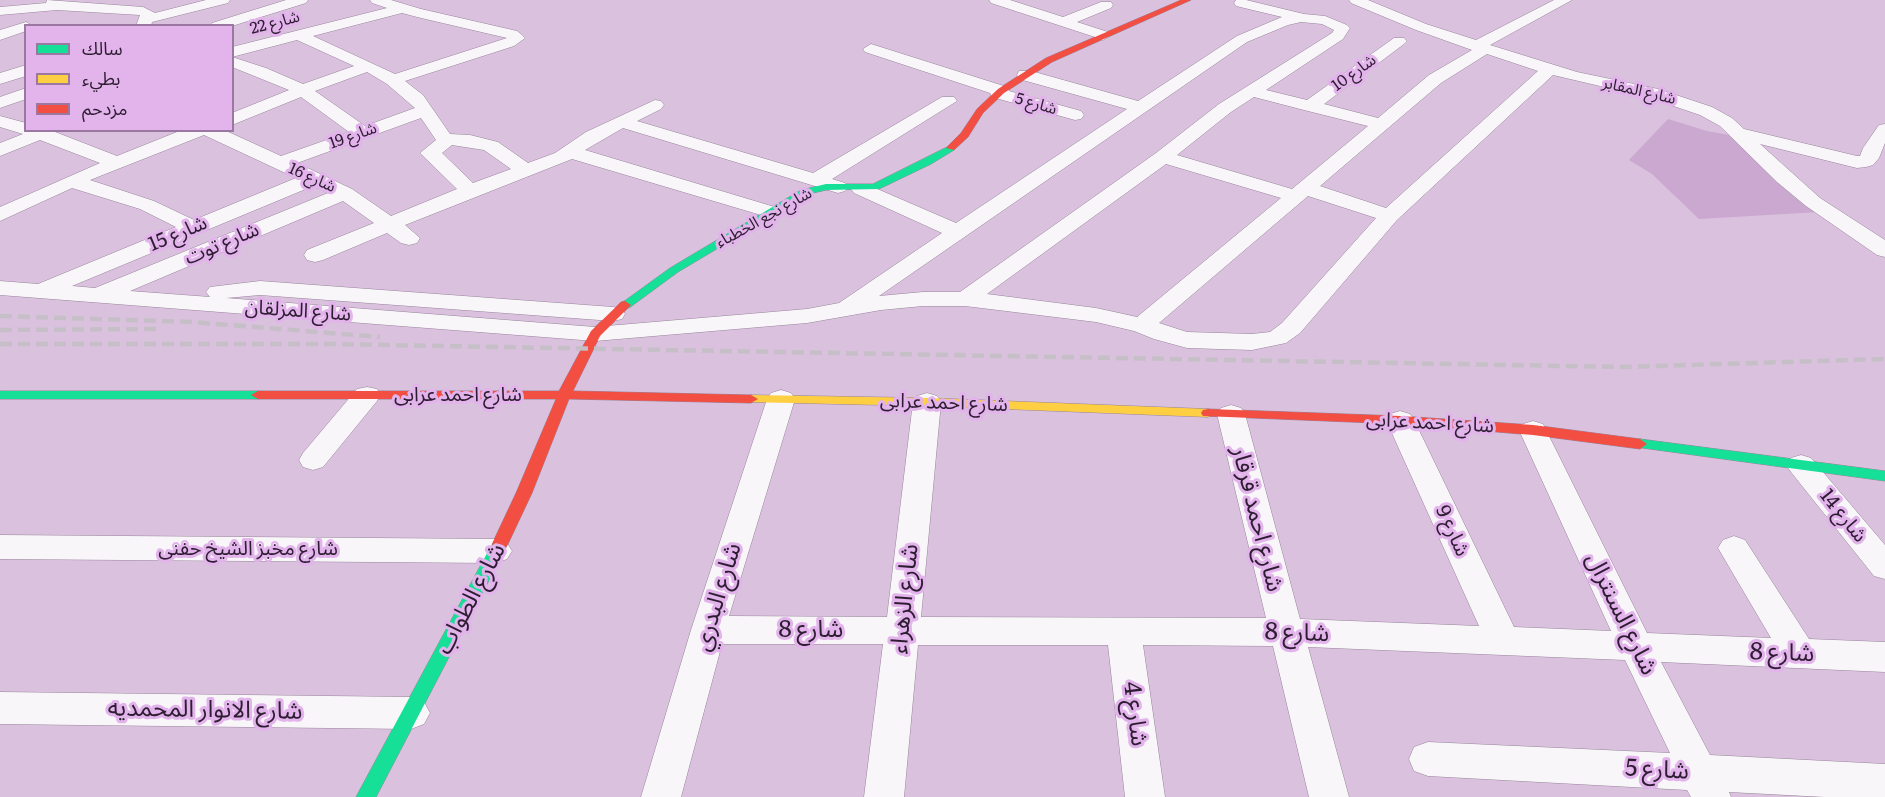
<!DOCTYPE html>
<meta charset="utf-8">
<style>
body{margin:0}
#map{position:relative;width:1885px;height:797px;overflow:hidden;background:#dac1de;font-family:Literata,"Noto Sans Arabic",serif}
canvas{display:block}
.legend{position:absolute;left:24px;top:24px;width:210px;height:108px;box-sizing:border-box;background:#e2b4eb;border:2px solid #9a78a1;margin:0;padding:8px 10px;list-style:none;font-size:18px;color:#2e1d32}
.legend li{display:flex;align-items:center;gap:12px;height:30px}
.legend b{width:30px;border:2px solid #9a78a1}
</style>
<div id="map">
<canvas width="1885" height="797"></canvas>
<ul class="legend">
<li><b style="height:8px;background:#16e098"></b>سالك</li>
<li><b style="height:8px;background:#ffcf43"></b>بطيء</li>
<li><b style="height:8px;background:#f24e42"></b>مزدحم</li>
</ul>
</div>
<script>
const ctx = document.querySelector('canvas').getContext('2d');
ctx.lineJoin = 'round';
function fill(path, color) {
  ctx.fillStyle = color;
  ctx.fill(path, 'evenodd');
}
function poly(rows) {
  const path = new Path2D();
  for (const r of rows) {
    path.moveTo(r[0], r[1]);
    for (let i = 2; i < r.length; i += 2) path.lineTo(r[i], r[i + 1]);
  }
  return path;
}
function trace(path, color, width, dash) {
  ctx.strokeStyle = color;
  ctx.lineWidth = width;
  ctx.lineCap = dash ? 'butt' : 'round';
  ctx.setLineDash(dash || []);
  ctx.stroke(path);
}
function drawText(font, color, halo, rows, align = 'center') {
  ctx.font = font + ' Literata,"Noto Sans Arabic",serif';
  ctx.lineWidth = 6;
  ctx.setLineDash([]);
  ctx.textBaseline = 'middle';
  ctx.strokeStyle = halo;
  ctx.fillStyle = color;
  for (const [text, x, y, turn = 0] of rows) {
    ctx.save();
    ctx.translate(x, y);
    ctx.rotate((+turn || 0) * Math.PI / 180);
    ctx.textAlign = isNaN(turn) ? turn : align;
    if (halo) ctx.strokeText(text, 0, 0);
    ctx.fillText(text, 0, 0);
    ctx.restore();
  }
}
fill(poly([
 [1668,119,1707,131,1729,135,1770,173,1819,212,1699,219,1652,174,1629,160]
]), '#caa8d0');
const street = poly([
 [47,0,143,7,155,13,206,0,230,0,228,3,152,22,151,26,136,26,140,15,57,10,0,15,0,7,46,3,47,0],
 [286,0,308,0,306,3,232,26,210,26,212,23,286,0],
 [370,0,391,0,421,9,517,31,522,35,525,38,514,46,405,81,423,95,450,134,470,135,498,142,528,163,555,153,586,132,655,100,661,101,664,105,661,109,637,121,813,173,942,97,954,97,957,101,832,179,845,183,848,187,845,191,838,193,623,128,585,150,778,208,781,212,778,216,771,218,572,159,405,225,420,238,417,243,409,245,401,243,387,233,323,260,315,262,307,260,304,255,307,250,374,223,343,201,130,291,210,297,206,292,210,287,260,281,613,307,622,309,625,314,622,319,613,321,260,295,226,298,595,327,807,309,839,303,942,233,854,193,851,189,854,185,868,185,956,223,1127,109,1019,79,1017,75,1019,71,1031,71,1138,101,1237,36,1282,17,1236,6,1234,3,1236,0,1246,0,1304,14,1325,16,1347,25,1350,28,1343,39,1266,90,1307,100,1394,38,1404,38,1407,41,1404,44,1324,104,1378,118,1429,75,1472,50,1416,30,1351,3,1349,0,1368,0,1426,24,1476,40,1554,0,1572,0,1490,45,1577,72,1658,89,1712,107,1732,118,1744,129,1857,156,1860,156,1863,148,1879,125,1885,124,1885,143,1879,158,1873,165,1866,167,1857,168,1760,144,1820,198,1885,240,1885,257,1877,255,1806,206,1777,182,1720,126,1700,115,1647,97,1553,75,1397,220,1300,333,1286,343,1252,350,1187,348,1154,339,1134,331,1096,322,965,306,923,306,881,310,807,323,595,341,0,295,0,281,38,284,176,227,140,209,72,188,0,221,0,207,100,163,40,140,0,156,0,143,23,134,0,127,0,116,26,123,26,130,50,130,117,156,182,130,224,130,281,156,349,132,301,97,232,125,232,113,289,90,232,67,232,57,266,68,303,84,354,66,297,40,232,57,232,47,387,8,372,3,370,0],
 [402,13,417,17,507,38,395,74,313,36,402,13],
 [1301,22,1322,24,1334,30,1332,33,1219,104,1156,153,960,292,923,292,879,296,1247,42,1288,25,1301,22],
 [1487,54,1538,71,1386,208,1320,186,1441,83,1487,54],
 [367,72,387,84,415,108,365,126,315,91,367,72],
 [1254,97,1304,110,1368,126,1292,189,1177,155,1231,112,1254,97],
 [421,118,436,140,420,153,457,189,391,216,352,189,297,163,421,118],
 [204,135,296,178,194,220,154,201,90,180,204,135],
 [452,145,484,150,511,169,473,183,442,153,452,145],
 [1166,164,1281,198,1137,317,1096,308,987,294,1166,164],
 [313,186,328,193,95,288,72,286,313,186],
 [1308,196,1376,218,1282,323,1270,332,1252,334,1187,332,1159,323,1308,196],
 [989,0,1010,0,1063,17,1101,2,1111,2,1113,5,1111,8,1077,22,1108,32,1111,35,1103,40,1098,38,991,3,989,0],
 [26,22,33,26,26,26,26,31,0,40,0,30,26,22],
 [871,44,1007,87,1009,91,1081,111,1084,115,1081,119,1075,120,992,97,990,93,865,52,863,49,871,44],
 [26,65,26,76,0,84,0,73,26,65],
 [26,88,26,99,0,108,0,97,26,88],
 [367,387,377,389,380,395,377,401,323,467,313,470,303,467,299,460,303,453,357,389,367,387],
 [781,390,791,393,795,399,729,616,887,617,913,402,917,396,927,393,937,396,941,402,921,617,1266,618,1217,414,1221,408,1231,405,1241,408,1245,414,1300,619,1479,626,1386,420,1390,414,1400,411,1410,414,1414,420,1514,627,1611,631,1519,430,1523,424,1533,421,1543,424,1647,633,1771,638,1718,548,1723,540,1734,536,1745,540,1809,639,1885,642,1885,672,1661,662,1710,755,1885,764,1885,797,1825,797,1729,792,1731,797,1691,797,1687,790,1428,776,1414,771,1409,759,1414,747,1428,742,1670,753,1625,660,1308,647,1349,797,1309,797,1273,646,1143,645,1165,797,1125,797,1108,645,918,645,904,797,864,797,883,644,722,644,681,797,641,797,691,630,767,399,771,393,781,390],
 [1801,455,1811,458,1885,545,1885,579,1874,576,1791,472,1786,465,1791,458,1801,455],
 [0,535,496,539,507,543,512,551,507,559,496,563,0,559,0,535],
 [0,692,411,697,424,702,430,713,424,724,411,729,0,724,0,692]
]);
const fast = poly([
 [951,145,956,148,954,150,931,164,879,189,826,190,809,194,678,272,629,308,621,308,619,305,670,268,801,190,826,184,873,184,951,145],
 [0,391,258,391,265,395,258,399,0,399,0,391],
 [1640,439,1885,471,1885,481,1635,447,1633,444,1635,441,1640,439],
 [500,538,506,540,508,544,376,797,356,797,492,544,494,540,500,538]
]);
const slow = poly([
 [751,395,927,398,1208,409,1215,413,1208,417,927,406,746,402,744,399,746,396,751,395]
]);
const jam = poly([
 [1181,0,1191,0,1052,62,1004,93,983,113,968,137,954,150,946,148,961,133,977,109,998,89,1046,58,1181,0],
 [625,301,631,305,600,336,573,391,751,395,758,399,751,403,569,399,532,493,508,544,506,548,500,550,494,548,492,544,516,493,556,399,258,399,251,395,258,391,559,391,591,331,621,302,625,301],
 [1208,409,1400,416,1533,425,1640,439,1647,444,1640,449,1533,435,1400,424,1203,416,1201,413,1203,410,1208,409]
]);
trace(street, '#97849a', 1);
trace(fast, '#97849a', 1);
trace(slow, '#97849a', 1);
trace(jam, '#97849a', 1);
fill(street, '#f9f6fa');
fill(fast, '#16e098');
fill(slow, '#ffcf43');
fill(jam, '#f24e42');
trace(poly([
 [0,316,192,322,380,337],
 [0,330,161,329],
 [0,344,330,344,1623,367,1885,359]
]), '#c6bfc8', 4.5, [12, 6]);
drawText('16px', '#2e1d32', '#e2b4eb', [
 ["شارع 22",275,23,-15],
 ["شارع 10",1354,73,-36],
 ["شارع المقابر",1639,91,13],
 ["شارع 5",1036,104,16],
 ["شارع 19",353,136,-20],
 ["شارع 16",312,178,24],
 ["شارع نجع الخطباء",764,218,-29]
]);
drawText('20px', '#2e1d32', '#e2b4eb', [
 ["شارع 15",178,234,-23],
 ["شارع توت",222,244,-23],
 ["شارع المزلقان",298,311,4],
 ["شارع احمد عرابى",458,395],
 ["شارع احمد عرابى",944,403,2],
 ["شارع احمد عرابى",1430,423,3],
 ["شارع 14",1843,516,51],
 ["شارع 9",1452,531,65],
 ["شارع مخبز الشيخ حفنى",248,549]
]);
drawText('24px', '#2e1d32', '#e2b4eb', [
 ["شارع احمد قرقار",1257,519,76],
 ["شارع البدري",718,597,-73],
 ["شارع الطواب",471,599,-62],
 ["شارع الزهراء",905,599,-84],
 ["شارع السنترال",1621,614,64],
 ["شارع 8",811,630],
 ["شارع 8",1297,633,2],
 ["شارع 8",1782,653,2],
 ["شارع الانوار المحمديه",205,710,1],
 ["شارع 4",1135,714,83],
 ["شارع 5",1657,770,3]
]);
</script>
